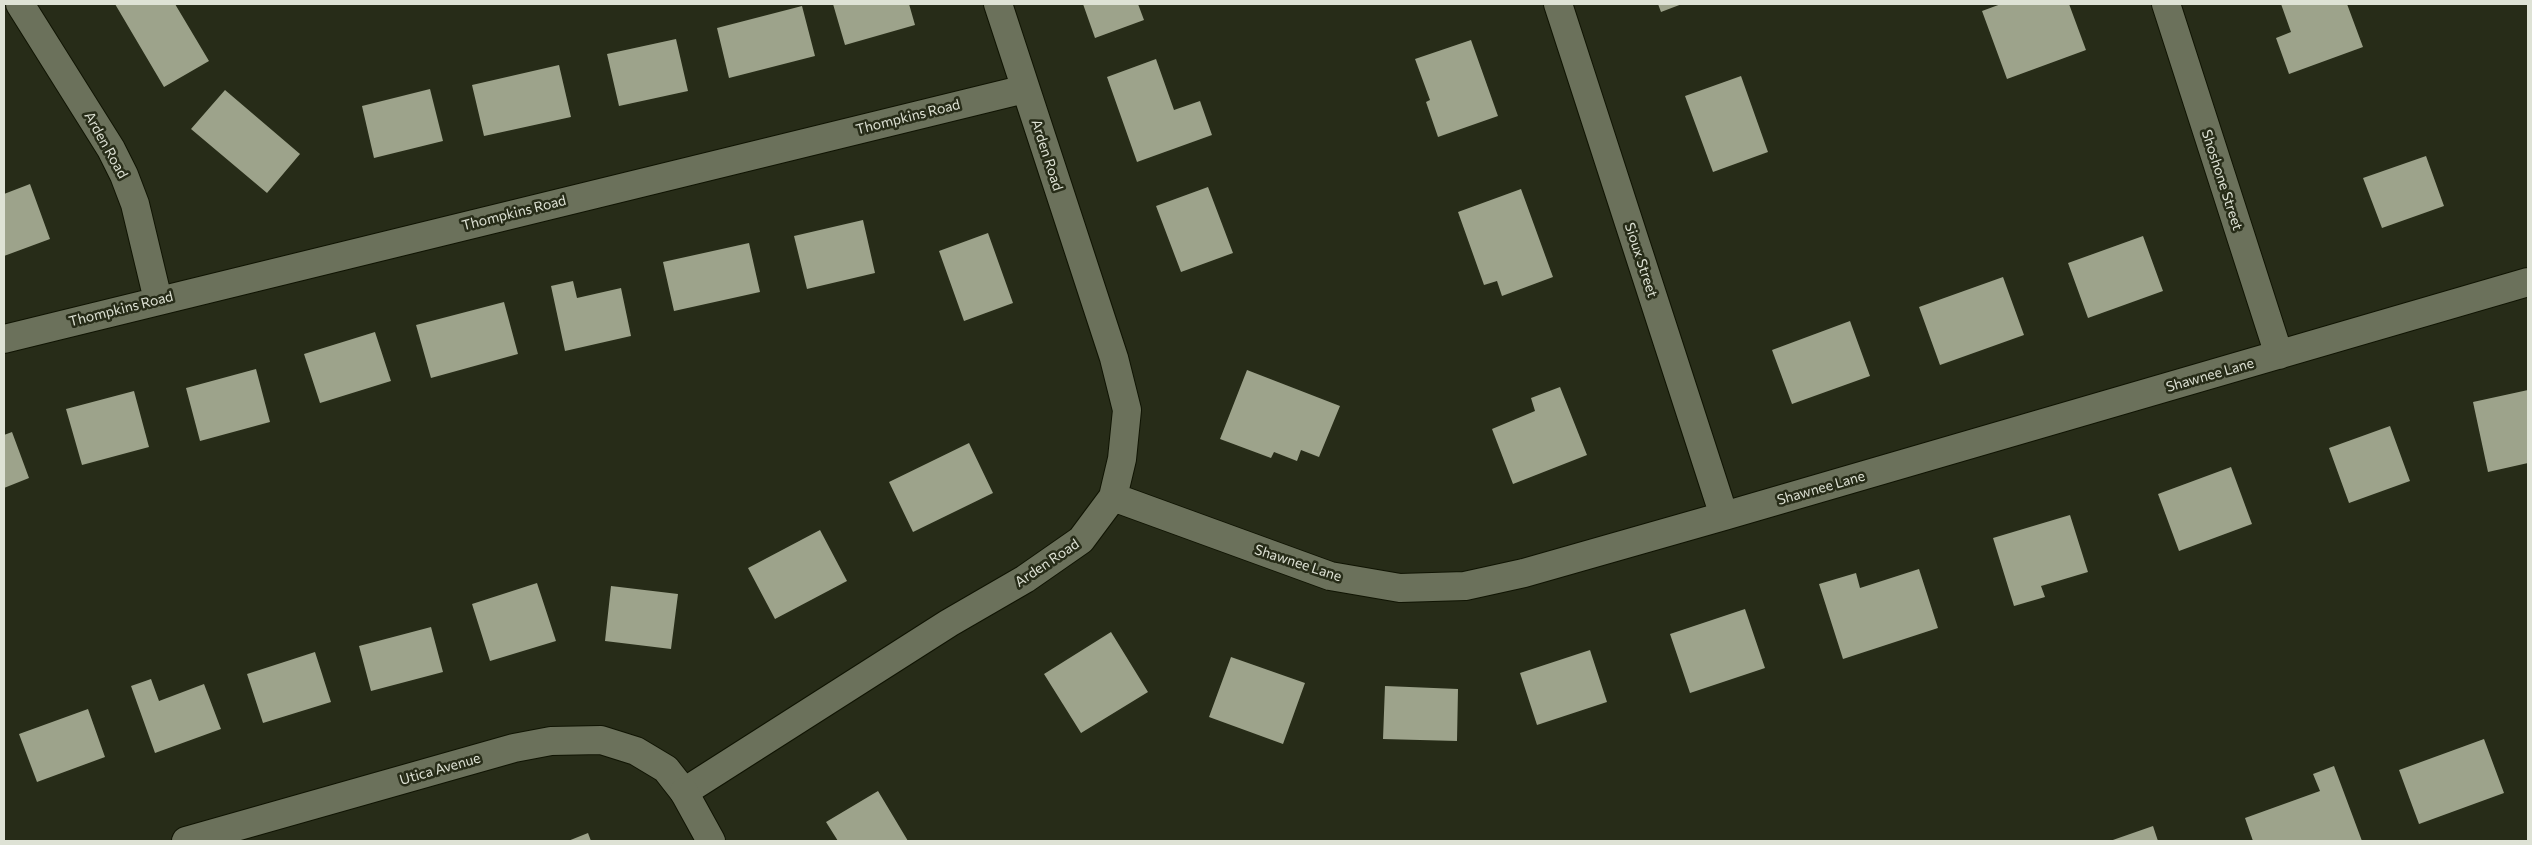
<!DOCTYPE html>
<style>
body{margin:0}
#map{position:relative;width:2532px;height:845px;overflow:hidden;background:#272c18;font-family:Commissioner,sans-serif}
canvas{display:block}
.frame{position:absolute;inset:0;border:5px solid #dee2d5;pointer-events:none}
</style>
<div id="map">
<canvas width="2532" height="845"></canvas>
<div class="frame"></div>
</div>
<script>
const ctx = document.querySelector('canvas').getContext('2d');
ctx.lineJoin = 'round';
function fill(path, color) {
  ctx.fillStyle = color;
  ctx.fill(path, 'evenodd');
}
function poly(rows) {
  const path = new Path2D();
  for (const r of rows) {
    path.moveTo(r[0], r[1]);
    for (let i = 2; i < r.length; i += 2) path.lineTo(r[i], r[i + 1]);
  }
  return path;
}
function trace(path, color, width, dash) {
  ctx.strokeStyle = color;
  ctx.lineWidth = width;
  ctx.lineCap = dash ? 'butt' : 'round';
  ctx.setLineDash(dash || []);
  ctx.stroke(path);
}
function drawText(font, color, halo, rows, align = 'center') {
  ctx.font = font + ' Commissioner,sans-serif';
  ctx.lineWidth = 5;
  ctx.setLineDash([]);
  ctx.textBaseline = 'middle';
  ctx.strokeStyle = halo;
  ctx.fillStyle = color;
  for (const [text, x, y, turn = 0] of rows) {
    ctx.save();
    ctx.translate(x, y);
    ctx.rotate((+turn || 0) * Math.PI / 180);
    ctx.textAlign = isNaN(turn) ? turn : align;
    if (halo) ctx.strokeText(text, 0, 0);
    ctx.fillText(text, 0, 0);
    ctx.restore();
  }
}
fill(poly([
 [115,4,175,4,209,61,164,87],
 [833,4,909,4,915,25,845,45],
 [1083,4,1138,4,1144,20,1095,38],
 [1658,4,1682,4,1661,12],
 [2001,4,2069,4,2086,50,2007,79,1982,11],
 [2281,4,2347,4,2363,47,2289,74,2276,38,2291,32],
 [802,6,815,56,729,78,717,28],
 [676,39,688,91,619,106,607,54],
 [1471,40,1498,116,1438,137,1426,102,1430,100,1415,59],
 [1156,59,1174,110,1200,101,1212,135,1137,162,1107,77],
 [559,65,571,117,484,136,472,85],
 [1741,76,1768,152,1713,172,1685,96],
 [430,89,443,141,374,158,362,106],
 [225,90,300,154,267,193,191,129],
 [2426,156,2444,206,2382,228,2363,178],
 [30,184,50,239,4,256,4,194],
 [1208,187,1233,253,1181,272,1156,206],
 [1521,189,1553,277,1502,296,1497,281,1484,285,1458,212],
 [863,220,875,273,807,289,794,236],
 [988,233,1013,303,964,321,939,251],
 [2143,236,2163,291,2088,318,2068,263],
 [749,243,760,292,674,311,663,262],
 [2003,277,2024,335,1940,365,1919,307],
 [573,281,577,298,621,288,631,336,565,351,551,286],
 [504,302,518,354,431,378,416,325],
 [1850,321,1870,376,1792,404,1772,350],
 [375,332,391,381,320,403,304,354],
 [256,369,270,422,200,441,186,388],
 [1247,370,1340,406,1319,457,1301,450,1297,461,1274,452,1271,458,1220,439],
 [1560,387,1587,455,1513,484,1492,429,1535,411,1531,398],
 [2528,390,2528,463,2488,472,2473,402],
 [134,391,149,447,82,465,66,409],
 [2390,426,2410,481,2349,503,2329,448],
 [12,432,29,478,4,488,4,435],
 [969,443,993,493,913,532,889,482],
 [2231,467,2252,524,2179,551,2158,494],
 [2070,515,2088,572,2041,586,2045,597,2014,606,1993,538],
 [820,530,847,581,775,619,748,568],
 [1919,569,1938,628,1843,659,1819,584,1856,573,1860,588],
 [537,583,556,641,490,661,472,604],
 [611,586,678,594,671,649,605,641],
 [1745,609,1765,668,1690,693,1670,634],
 [431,627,443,672,371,691,359,646],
 [1111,632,1148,692,1081,733,1044,674],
 [1590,650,1607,702,1537,725,1520,673],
 [315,652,331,702,263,723,247,674],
 [1231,657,1305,683,1283,744,1209,717],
 [151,679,159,701,204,684,221,729,155,753,131,686],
 [1385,686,1458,689,1457,741,1383,739],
 [88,709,105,757,37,782,19,734],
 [2484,739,2504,793,2419,824,2399,770],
 [2334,766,2362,841,2253,841,2245,818,2320,791,2313,774],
 [878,791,908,841,838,841,826,822],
 [2153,826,2158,841,2110,841],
 [588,833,591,841,568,841]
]), '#9da38b');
const minor = poly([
 [20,4,111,149,124,175,135,204,158,300],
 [1558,4,1724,516],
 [2166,4,2279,355],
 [4,339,1025,89],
 [1113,497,1330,576,1400,588,1465,586,1524,573,1724,516,2528,282],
 [186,841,514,748,551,741,601,740,636,751,666,769,684,792,949,623,1025,579,1081,540,1113,497,1122,459,1127,410,1114,358,998,4]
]);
const tertiary = poly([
 [684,792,711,841]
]);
trace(minor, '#101403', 30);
trace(tertiary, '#101403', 30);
trace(minor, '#6b715b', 28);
trace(tertiary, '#6b715b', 28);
drawText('14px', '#dee2d5', '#272c18', [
 ["Thompkins Road",908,117,-14],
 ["Arden Road",106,145,61],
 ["Arden Road",1047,155,72],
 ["Shoshone Street",2222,180,72],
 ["Thompkins Road",514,213,-14],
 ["Sioux Street",1641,260,72],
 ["Thompkins Road",121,309,-14],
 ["Shawnee Lane",2210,375,-16],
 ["Shawnee Lane",1821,488,-16],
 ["Arden Road",1047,563,-34],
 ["Shawnee Lane",1298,563,18],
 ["Utica Avenue",440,769,-16]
]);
</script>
